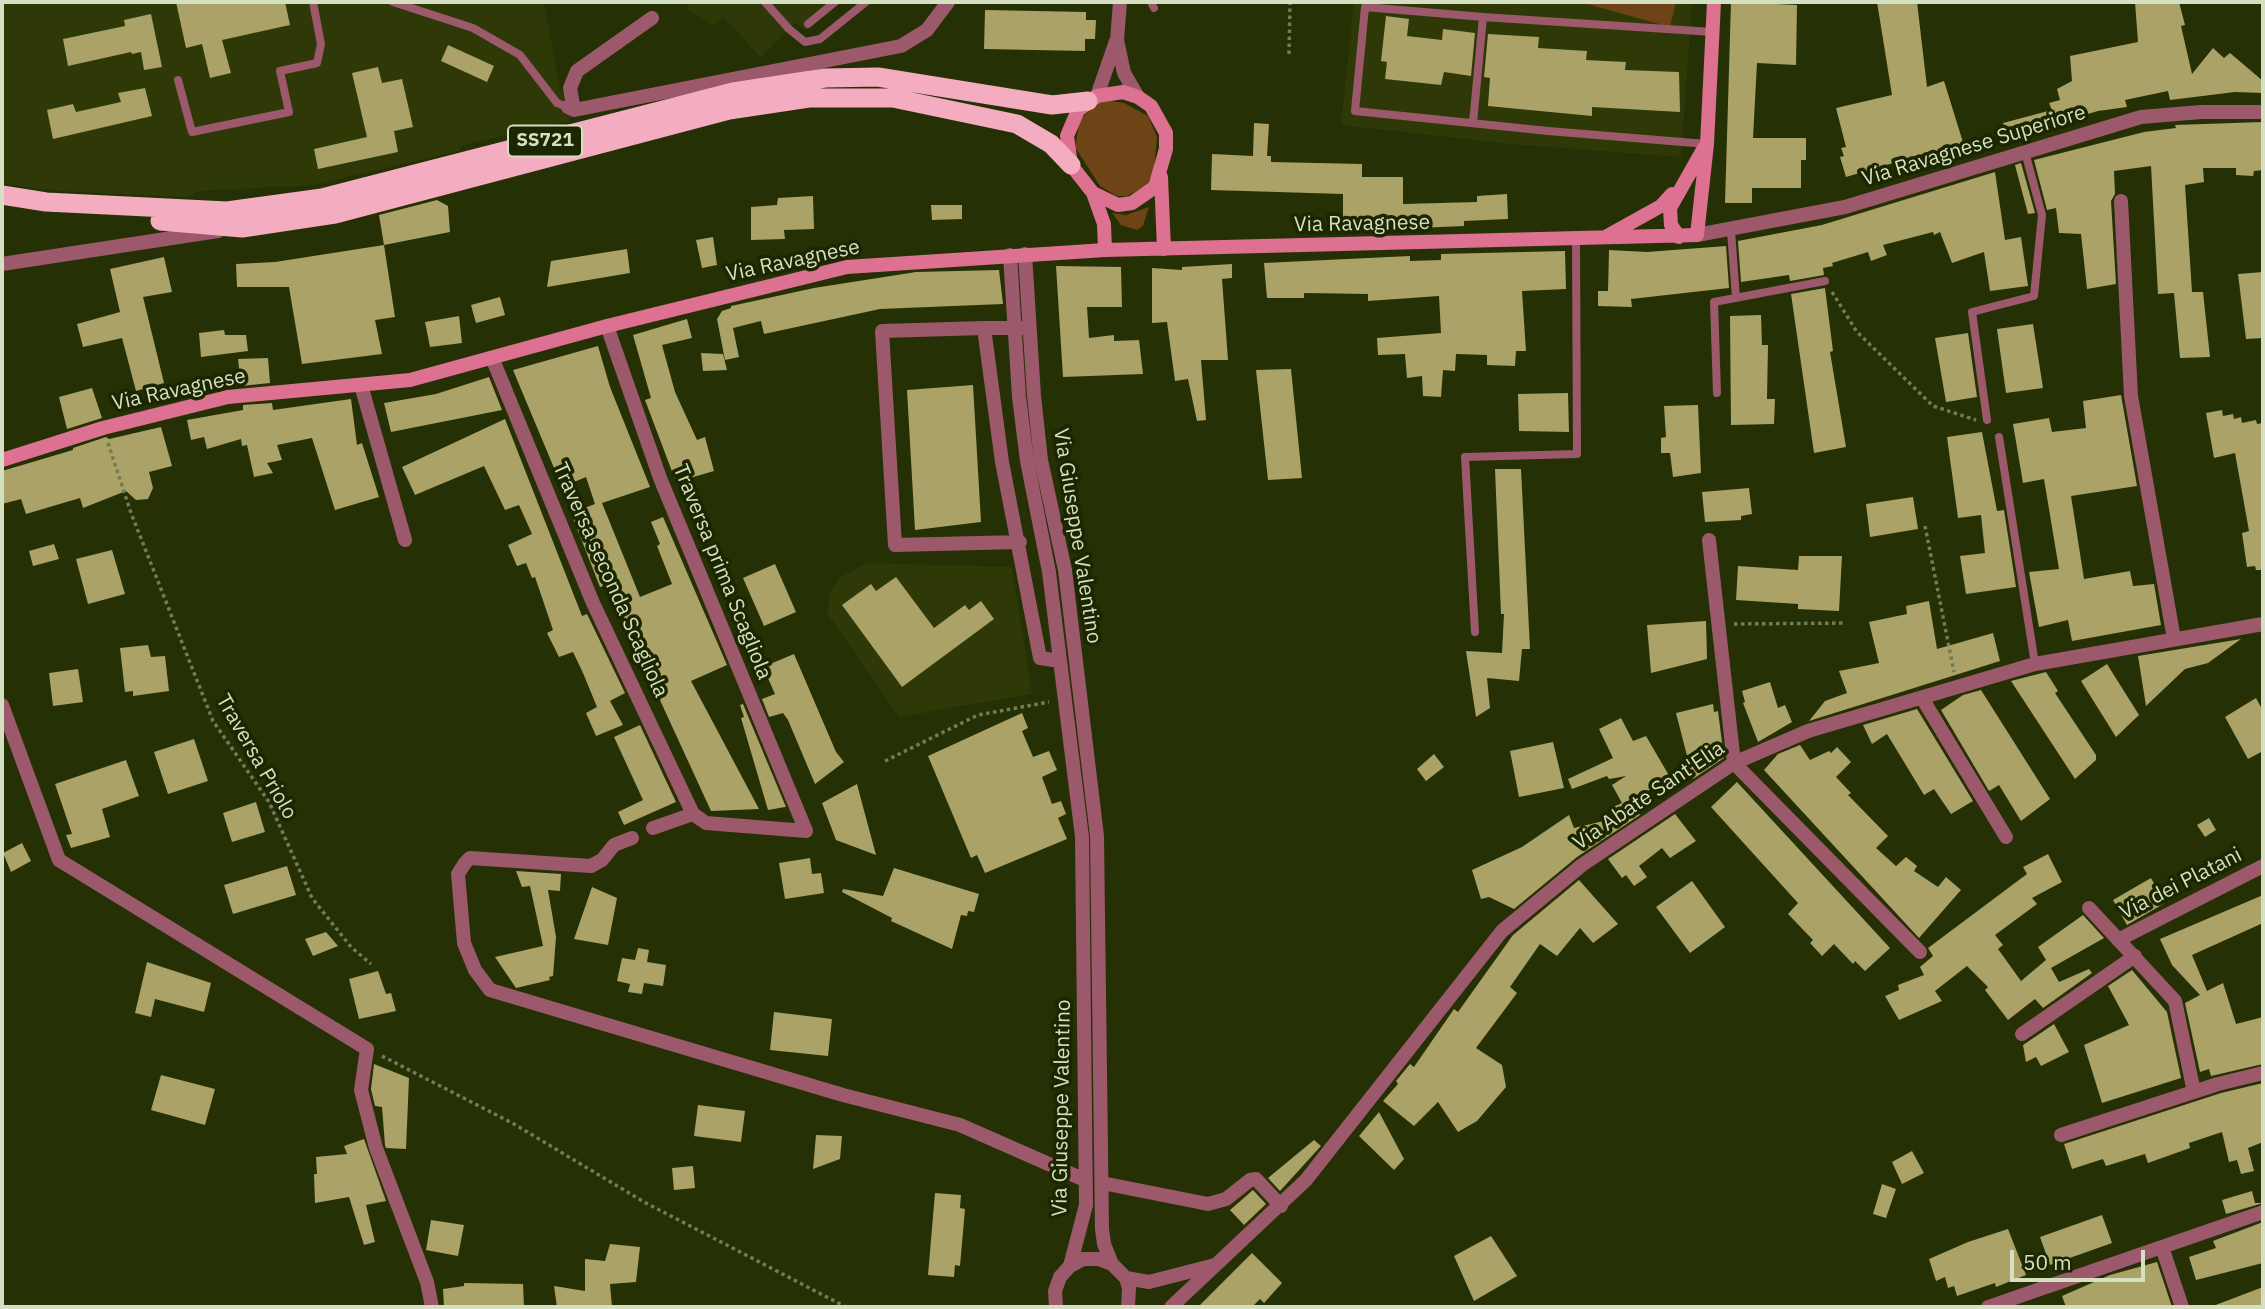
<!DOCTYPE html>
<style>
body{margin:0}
#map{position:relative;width:2265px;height:1309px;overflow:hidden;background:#263005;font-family:"IBM Plex Sans",sans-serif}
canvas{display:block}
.frame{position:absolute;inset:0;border:4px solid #d5dfc2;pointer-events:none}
.scale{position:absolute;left:2010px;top:1250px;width:135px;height:32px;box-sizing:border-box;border:4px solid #d5dfc2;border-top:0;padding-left:9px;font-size:21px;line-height:24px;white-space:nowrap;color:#d5dfc2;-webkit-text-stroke:5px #1c2600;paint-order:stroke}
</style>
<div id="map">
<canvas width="2265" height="1309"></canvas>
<div class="frame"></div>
<div class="scale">50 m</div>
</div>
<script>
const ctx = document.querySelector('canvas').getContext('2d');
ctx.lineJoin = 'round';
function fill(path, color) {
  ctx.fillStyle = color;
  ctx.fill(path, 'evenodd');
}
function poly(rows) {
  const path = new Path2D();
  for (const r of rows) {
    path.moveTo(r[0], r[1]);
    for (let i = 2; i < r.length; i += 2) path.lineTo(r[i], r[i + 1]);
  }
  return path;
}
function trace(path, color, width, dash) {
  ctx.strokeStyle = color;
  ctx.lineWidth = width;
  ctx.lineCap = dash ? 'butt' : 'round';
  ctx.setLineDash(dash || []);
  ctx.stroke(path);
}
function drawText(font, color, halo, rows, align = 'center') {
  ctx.font = font + ' "IBM Plex Sans",sans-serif';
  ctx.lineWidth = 7;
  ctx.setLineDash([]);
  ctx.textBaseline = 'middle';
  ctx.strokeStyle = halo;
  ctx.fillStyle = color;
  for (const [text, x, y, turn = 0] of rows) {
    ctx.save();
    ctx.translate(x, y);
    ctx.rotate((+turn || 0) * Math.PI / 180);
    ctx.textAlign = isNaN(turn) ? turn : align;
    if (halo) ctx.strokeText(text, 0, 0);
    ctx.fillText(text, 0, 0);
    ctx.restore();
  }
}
fill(poly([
 [2,2,544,2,560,89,566,97,570,121,463,145,458,151,313,185,198,191,188,197,57,191,2,183],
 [688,2,842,2,806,30,795,23,760,57,723,16,714,26,688,10],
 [1354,2,1692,2,1681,157,1510,144,1341,125],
 [866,563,1012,567,1032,694,899,717,827,613,830,594,839,578]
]), '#2e3907');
fill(poly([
 [1580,2,1676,2,1670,27],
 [1110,101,1124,103,1148,116,1157,137,1154,169,1148,185,1127,196,1117,196,1100,186,1075,147,1080,119,1098,103],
 [1149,207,1143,226,1137,230,1121,225,1112,213,1126,215]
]), '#6e4316');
fill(poly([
 [176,2,285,2,290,25,222,40,231,73,210,78,202,44,186,48],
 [1731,2,1797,5,1796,65,1757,63,1753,138,1806,138,1806,160,1801,160,1801,188,1752,188,1752,203,1725,203],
 [1877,2,1917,2,1927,87,1944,81,1966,152,1934,161,1930,152,1846,177,1840,157,1844,156,1841,148,1846,147,1836,108,1892,95],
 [2135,2,2179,2,2185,25,2181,26,2192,74,2213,48,2224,58,2230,53,2263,81,2263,93,2235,92,2170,100,2168,91,2125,100,2127,107,2098,111,2007,137,2003,123,2052,110,2049,103,2060,100,2057,89,2072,81,2070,56,2138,42],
 [985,10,1086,12,1086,20,1096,20,1095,39,1085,39,1085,51,984,49],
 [151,14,162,67,144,70,141,52,132,54,131,52,68,66,63,39,125,26,124,20],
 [1386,16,1409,19,1407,36,1442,40,1443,29,1475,33,1471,76,1444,72,1441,85,1385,79,1387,62,1381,61],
 [1488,34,1539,37,1538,48,1587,51,1586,60,1626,62,1625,70,1679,72,1680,112,1592,107,1592,116,1488,106,1490,78,1484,77],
 [448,45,494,66,487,82,441,61],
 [378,67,382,83,402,79,413,127,394,131,398,152,318,169,314,149,367,137,352,73],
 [145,88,152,116,53,139,47,110,73,104,76,112,121,102,118,93],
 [2263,122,2263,170,2254,171,2253,176,2236,175,2236,168,2203,168,2204,182,2185,185,2192,292,2203,292,2210,357,2180,358,2174,293,2158,294,2151,166,2114,171,2115,194,2111,201,2116,284,2087,289,2081,234,2059,233,2056,208,2047,210,2034,160,2144,132,2176,128,2175,125],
 [1254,123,1269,124,1267,156,1271,156,1271,162,1362,164,1362,177,1403,177,1403,204,1477,202,1477,196,1507,194,1508,219,1464,221,1464,226,1418,228,1418,218,1343,219,1343,194,1211,190,1212,154,1253,156],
 [2021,163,2035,213,2028,214,2015,165],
 [1995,172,2005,240,2021,237,2028,286,1990,291,1984,252,1952,263,1940,232,1934,235,1933,232,1883,245,1887,255,1871,261,1868,252,1832,263,1833,266,1823,268,1824,275,1790,281,1789,275,1741,282,1738,241,1822,225],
 [813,196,814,229,784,230,785,239,751,240,751,207,777,205,778,198],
 [437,200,448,206,450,232,384,245,379,215],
 [931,205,962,205,962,219,932,220],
 [713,237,717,265,702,268,696,240],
 [384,245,395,317,375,320,382,354,302,364,289,287,237,287,236,264,275,262],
 [1726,246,1729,288,1631,299,1632,307,1598,306,1598,291,1608,291,1609,250,1647,252],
 [627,249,630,273,547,287,551,261],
 [1565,251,1566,289,1522,291,1526,351,1516,351,1515,366,1487,365,1487,355,1456,354,1455,371,1443,370,1441,397,1423,396,1422,376,1407,378,1405,354,1378,355,1377,338,1441,333,1439,296,1368,301,1368,294,1304,293,1304,298,1267,298,1264,263,1410,256,1410,261,1441,260,1441,254],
 [164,257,172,292,143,297,164,383,136,391,122,338,83,347,77,324,120,312,110,269],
 [1232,264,1232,278,1222,279,1228,360,1201,360,1206,420,1197,421,1188,379,1175,381,1167,322,1152,323,1152,268,1182,270,1182,267],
 [1056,266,1121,267,1122,307,1087,307,1089,338,1114,335,1114,341,1139,340,1143,374,1063,377],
 [999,270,1003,304,880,309,764,334,761,321,733,328,739,357,725,360,717,319,722,311,731,308,731,306,814,288,916,272],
 [2263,272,2263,338,2246,339,2238,274],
 [1825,288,1833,351,1830,352,1846,447,1814,453,1791,294],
 [500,297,505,315,476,323,471,305],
 [1761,315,1762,345,1768,345,1767,399,1775,399,1774,424,1731,425,1730,316],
 [459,316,462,343,430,347,425,322],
 [687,319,692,338,662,345,675,392,697,440,705,437,714,471,676,482,645,400,651,398,633,335],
 [2033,324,2043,388,2006,393,1997,329],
 [224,330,225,335,246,335,248,351,201,357,199,333],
 [1968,333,1977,397,1946,402,1935,338],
 [598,346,610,387,650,487,602,503,640,597,672,584,657,546,660,544,651,522,663,517,727,665,691,681,759,809,711,811,607,585,600,587,571,513,595,504,586,477,562,487,513,370],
 [701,353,723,354,727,370,703,371],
 [268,358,270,383,241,386,238,359],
 [1291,369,1302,478,1268,480,1256,370],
 [489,377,502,410,391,432,384,403,436,394],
 [973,385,981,522,915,530,907,390],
 [92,388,102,418,67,429,59,397],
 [1568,393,1569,432,1519,431,1518,394],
 [2121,395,2137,486,2071,496,2084,579,2130,571,2133,586,2154,584,2161,625,2072,641,2068,620,2039,627,2029,572,2059,569,2044,479,2023,483,2013,424,2049,418,2052,432,2086,428,2083,401],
 [351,399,357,445,362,443,379,497,335,510,312,438,277,445,282,460,267,463,273,473,254,477,247,445,242,446,241,439,207,449,204,437,191,440,187,420,243,410,243,405,272,403,273,410],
 [1698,405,1701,473,1673,477,1670,453,1661,453,1661,438,1666,437,1664,406],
 [2222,410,2223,416,2233,414,2234,419,2241,417,2242,423,2256,420,2257,424,2263,423,2263,570,2256,570,2255,566,2247,567,2242,533,2249,531,2235,453,2214,458,2206,413],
 [505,419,582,616,587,614,625,693,610,701,623,725,596,736,586,713,597,707,583,673,573,652,559,657,547,633,553,630,535,577,532,578,526,563,517,566,508,545,532,534,519,505,505,510,484,466,415,495,402,467],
 [161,427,172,466,149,472,153,488,148,499,136,500,126,491,83,508,80,498,26,514,21,499,2,504,2,471,73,450,73,448,106,437,109,439],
 [1982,432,1997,511,2004,510,2016,587,1966,594,1960,556,1985,553,1981,515,1958,518,1947,437],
 [1495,469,1521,469,1530,649,1522,649,1519,681,1487,678,1490,708,1476,717,1466,651,1502,653,1504,614,1501,614],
 [1749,488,1752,514,1741,516,1741,520,1705,522,1702,492],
 [1913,497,1918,529,1870,537,1866,504],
 [54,544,59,559,33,566,29,551],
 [112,550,125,594,88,604,76,559],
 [1799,556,1842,556,1839,611,1798,609,1798,604,1736,600,1738,566,1798,570],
 [775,564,796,612,764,626,743,578],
 [896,577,934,628,965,605,969,610,981,601,994,619,902,687,842,605,871,584,876,591],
 [1929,601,1937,649,1993,633,2000,661,1809,721,1825,701,1847,693,1839,671,1879,663,1869,622,1907,614,1906,606],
 [1706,621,1707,659,1651,673,1647,625],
 [2241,639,2208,663,2185,669,2146,706,2138,656],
 [148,645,151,657,165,656,169,691,133,696,133,691,125,692,120,648],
 [794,654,836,752,844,762,815,784,788,720,783,713,769,717,762,699,775,694,763,667],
 [2107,664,2139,715,2116,737,2081,681],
 [78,669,83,702,53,706,49,673],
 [2046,672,2058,691,2055,693,2096,755,2096,760,2075,779,2011,681],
 [1770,682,1778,708,1785,705,1792,722,1758,742,1743,703,1745,702,1742,691],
 [1981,690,2050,799,2021,821,1999,785,1989,791,1941,710,1963,695],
 [2256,698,2263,711,2263,751,2248,759,2225,717],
 [743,704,786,807,785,807,768,810,741,718,744,717,740,705],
 [1713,704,1714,712,1718,711,1724,758,1693,779,1676,713],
 [1917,709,1973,801,1951,814,1934,789,1924,795,1887,734,1872,744,1863,725],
 [1022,713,1028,728,1022,731,1033,757,1049,751,1057,770,1042,777,1052,804,1061,801,1066,814,1058,818,1067,839,985,873,977,855,971,858,928,756],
 [1621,718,1633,741,1646,736,1671,779,1632,799,1640,815,1577,857,1514,909,1489,897,1481,899,1472,870,1522,847,1569,815,1574,828,1612,819,1608,809,1622,803,1612,785,1626,776,1609,779,1607,776,1572,789,1568,779,1613,758,1599,729],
 [640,725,676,802,624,825,618,812,643,800,614,737],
 [194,739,208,781,168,794,154,752],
 [1553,742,1564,788,1519,797,1510,751],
 [1800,745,1810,760,1829,751,1831,753,1837,747,1851,762,1836,777,1851,793,1848,795,1888,836,1876,848,1896,866,1906,857,1917,866,1914,871,1938,887,1946,877,1961,890,1919,938,1764,770,1778,754],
 [1434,754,1444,767,1426,781,1417,769],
 [126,760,139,796,102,809,110,837,71,848,66,835,72,834,55,784],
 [1737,782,1890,948,1865,971,1855,961,1853,964,1834,944,1822,956,1810,943,1813,940,1788,914,1798,903,1711,807],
 [857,784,862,803,876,855,836,840,822,803],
 [256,802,265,832,232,842,223,813],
 [1675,814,1696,841,1670,858,1662,848,1639,866,1647,877,1634,886,1626,875,1622,878,1608,859],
 [2209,818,2216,830,2205,837,2197,825],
 [22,843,31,861,11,872,3,853],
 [2048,854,2062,882,2032,898,2037,904,1995,935,2003,945,1998,949,2021,981,2046,960,2038,947,2083,915,2104,938,2051,968,2059,982,2089,969,2092,973,2043,1008,2035,999,2008,1020,1985,990,1988,987,1967,966,1935,991,1942,1001,1899,1020,1885,996,1899,990,1898,985,1924,975,1920,967,1933,956,1928,948,2027,874,2023,867],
 [810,858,812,874,821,873,824,893,785,899,779,863],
 [287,866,296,895,233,914,224,885],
 [894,868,979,894,974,912,968,911,967,916,961,915,952,949,891,921,892,918,842,892,843,889,883,896],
 [516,871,561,874,560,891,548,890,556,937,553,976,549,977,545,965,550,980,516,988,495,957,543,946,530,886,522,887],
 [2151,878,2165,903,2127,925,2113,900],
 [1579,880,1618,924,1593,943,1580,928,1557,956,1540,944,1510,987,1517,993,1476,1048,1502,1065,1506,1087,1477,1121,1458,1132,1438,1102,1414,1126,1383,1101,1398,1084,1396,1081,1410,1064,1414,1067,1454,1009,1458,1012,1513,935],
 [1692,881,1725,927,1690,953,1656,907],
 [592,887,617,898,608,945,574,939],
 [2263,895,2263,923,2192,955,2207,991,2223,983,2236,1024,2263,1017,2263,1064,2211,1076,2209,1069,2200,1072,2185,1003,2200,995,2172,965,2160,939],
 [326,932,338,946,313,956,305,939],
 [638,948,649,950,647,962,666,965,663,986,644,983,642,994,628,992,630,984,617,981,622,958,635,960],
 [147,962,211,983,204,1012,155,999,151,1017,135,1013],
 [2132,970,2167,1012,2181,1078,2102,1103,2084,1045,2129,1025,2108,986],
 [378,971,386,994,391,993,396,1011,359,1019,349,979],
 [774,1012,832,1019,828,1056,770,1050],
 [2054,1024,2069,1052,2041,1066,2036,1057,2026,1062,2023,1045],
 [374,1064,409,1078,406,1149,386,1148,385,1145,382,1107,375,1106,371,1089],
 [161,1075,215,1089,205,1125,151,1110],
 [2263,1083,2263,1142,2248,1148,2254,1171,2241,1174,2237,1160,2229,1162,2222,1132,2189,1143,2190,1148,2148,1163,2145,1154,2106,1166,2103,1159,2072,1169,2064,1144,2221,1093],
 [698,1105,745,1111,741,1142,694,1136],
 [1379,1112,1404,1159,1394,1170,1359,1136],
 [816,1135,842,1136,840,1159,813,1169],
 [364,1139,386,1201,366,1205,375,1242,364,1245,349,1197,315,1203,314,1174,317,1174,316,1157,347,1154,344,1146],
 [1314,1140,1321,1146,1280,1191,1268,1178],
 [1912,1151,1924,1173,1902,1184,1892,1162],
 [693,1166,695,1188,674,1190,672,1168],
 [1882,1184,1896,1189,1886,1218,1873,1214],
 [1253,1190,1266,1204,1244,1225,1230,1210],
 [2252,1191,2255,1203,2263,1203,2226,1214,2222,1200],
 [935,1193,961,1195,960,1208,965,1209,960,1266,955,1265,954,1277,928,1275],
 [2102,1215,2112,1243,2050,1265,2040,1237],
 [431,1220,464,1225,458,1256,426,1250],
 [2263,1222,2263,1263,2196,1280,2189,1257,2216,1248,2213,1241],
 [2008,1229,2026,1275,1996,1287,1995,1283,1957,1296,1954,1286,1948,1288,1945,1277,1936,1281,1929,1259,1968,1242],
 [1491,1236,1517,1276,1474,1301,1454,1256],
 [610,1244,640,1247,636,1282,610,1284,612,1307,557,1307,554,1286,585,1291,585,1259,605,1261],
 [1252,1253,1282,1283,1264,1303,1260,1299,1252,1307,1198,1307],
 [2157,1262,2172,1307,2066,1307,2062,1296,2110,1275],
 [464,1283,523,1284,524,1307,444,1307,443,1289,464,1286],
 [2263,1287,2263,1307,2213,1307,2213,1306]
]), '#aaa266');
trace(poly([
 [1289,54,1290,2],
 [1832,292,1857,332,1933,406,1976,420],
 [108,443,131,513,213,721,269,802,312,898,351,947,371,964],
 [1925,526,1954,672],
 [1734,624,1846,623],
 [885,761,978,715,1049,702],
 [382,1056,514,1124,644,1202,846,1307]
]), '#727c57', 3.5, [3.5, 3.5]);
trace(poly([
 [393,2,473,28,520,55,557,103,568,107],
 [765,2,789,29,805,42,820,39,866,2],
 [1151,2,1154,8],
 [1483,17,1713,32],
 [808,24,835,2],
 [178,80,192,132,289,112,280,71,317,63,321,44,313,2],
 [1473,123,1483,17,1365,7,1355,111,1548,131,1707,144],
 [1731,231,1736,298],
 [1717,393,1714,302,1825,281],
 [1987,420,1972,312,2034,296,2042,215,2025,152],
 [1999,437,2035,664],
 [1475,632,1465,457,1577,454,1576,240]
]), '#9c596c', 8);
trace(poly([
 [1120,2,1117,40,1124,73,1138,97],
 [1097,96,1116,41],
 [568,107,574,110,901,46,927,30,948,2],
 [574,110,570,88,577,71,652,18],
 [2121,201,2131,396,2174,639],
 [1025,254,1034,396,1041,460,1065,570,1097,836,1102,1229,1104,1244,1112,1264],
 [1010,255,1019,397,1027,461,1049,572,1082,837,1086,1205,1070,1266],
 [2,264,218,231],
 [607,326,660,478,806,831,706,823,693,814],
 [984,328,882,331,895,545,1020,542],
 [1023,328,984,328,1002,462,1040,658,1060,661],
 [493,360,593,603,693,814],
 [361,385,405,540],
 [1709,540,1734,763,1920,952],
 [1922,698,2006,837],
 [2,705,59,860,367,1049,361,1090,376,1148,427,1282,432,1307],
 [653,828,693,814],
 [632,838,614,845,602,860,591,866,470,858,465,863,458,874,464,943,475,970,490,990,843,1095,960,1125,1085,1180],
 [2089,908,2175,1001,2194,1092],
 [2118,940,2263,866],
 [2022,1034,2135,956],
 [2061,1135,2218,1084,2263,1073],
 [1102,1183,1208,1204,1226,1199,1250,1180,1256,1179,1281,1206],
 [2162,1247,2182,1307],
 [1126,1278,1149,1282,1215,1265],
 [1056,1307,1055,1291,1060,1277,1070,1266,1083,1259,1098,1259,1112,1264,1126,1278,1129,1288,1128,1307],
 [1171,1307,1306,1180,1502,931,1582,865,1734,763,1808,731,2035,664,2263,624],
 [1988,1307,2263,1212]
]), '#9c596c', 14);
trace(poly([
 [1697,235,1845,207,2141,117,2201,112,2263,112]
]), '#9c596c', 14);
trace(poly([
 [1161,177,1164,249],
 [1093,193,1118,205,1132,203,1155,187,1166,149,1166,133,1151,106,1138,97,1123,92,1097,96,1078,110,1067,136,1071,165,1093,193,1104,224,1105,250],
 [1607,236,1661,206,1672,194],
 [1679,237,1671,225,1670,208,1704,148],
 [2,460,103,428,228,397,410,380,607,326,847,267,1105,250,1697,235,1707,144,1714,2]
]), '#dc7191', 14);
trace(poly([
 [2,195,46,202,227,211,322,198,733,92,825,78,878,77,1052,105,1088,101],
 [160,221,242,228,335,214,729,110,809,98,893,98,1017,124,1051,144,1071,165]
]), '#f4acc0', 19);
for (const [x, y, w] of [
 [545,141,74]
]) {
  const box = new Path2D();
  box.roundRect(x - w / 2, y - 15.5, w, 31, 5);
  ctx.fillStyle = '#1c2600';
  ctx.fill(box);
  trace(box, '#d5dfc2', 2);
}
drawText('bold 19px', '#d5dfc2', null, [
 ["SS721",545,141]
]);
drawText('21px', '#d5dfc2', '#1c2600', [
 ["Via Ravagnese Superiore",1974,146,-17],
 ["Via Ravagnese",1362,224,-1],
 ["Via Ravagnese",793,261,-12],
 ["Via Ravagnese",179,390,-12],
 ["Via Giuseppe Valentino",1077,536,81],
 ["Traversa prima Scagliola",722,572,68],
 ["Traversa seconda Scagliola",610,580,66],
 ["Traversa Priolo",256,757,60],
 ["Via Abate Sant'Elia",1649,796,-34],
 ["Via dei Platani",2181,884,-27],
 ["Via Giuseppe Valentino",1062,1108,-89]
]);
</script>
